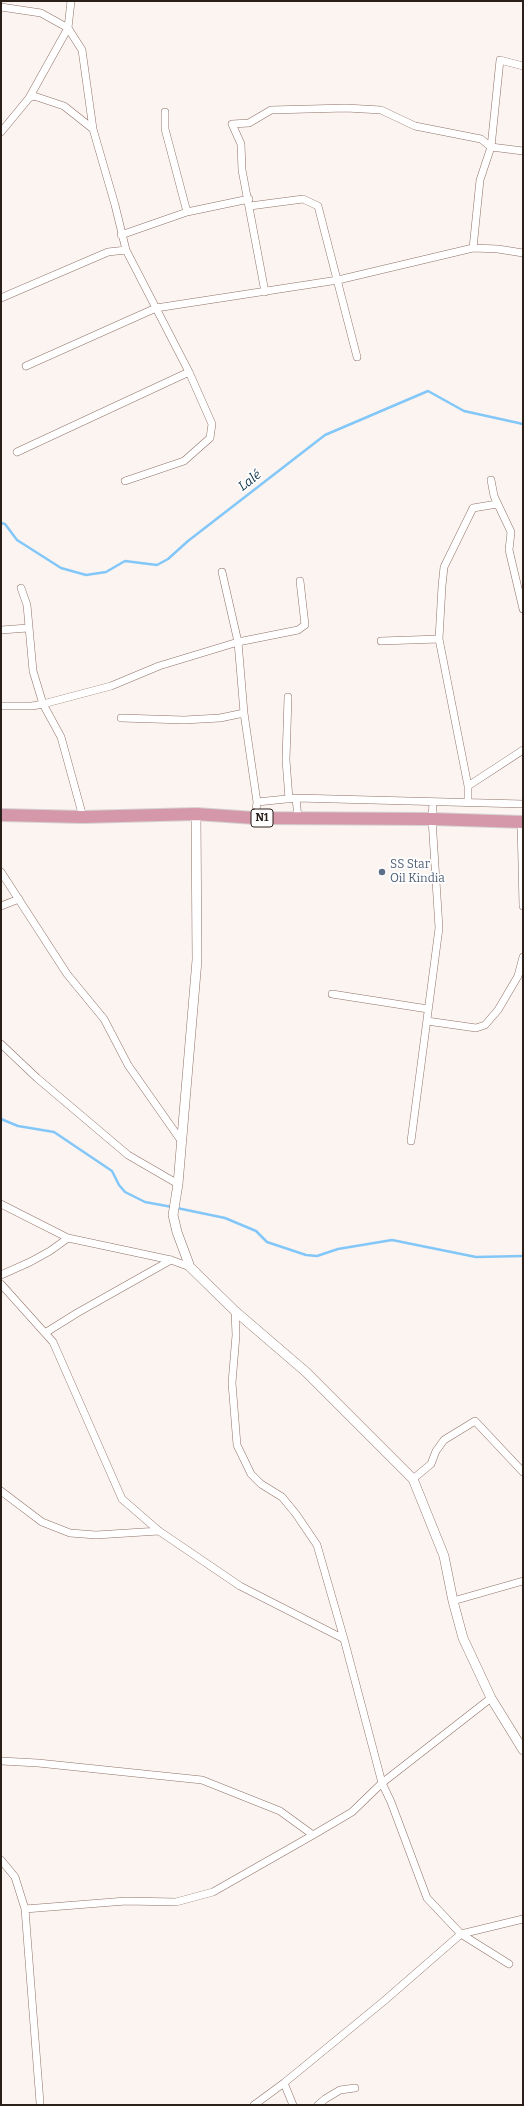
<!DOCTYPE html>
<meta charset="utf-8">
<style>
body{margin:0}
#map{position:relative;width:524px;height:2106px;overflow:hidden;background:#fbf4f1;font-family:Bitter,serif}
canvas{display:block}
.frame{position:absolute;inset:0;border:2px solid #2b1f1a;pointer-events:none}
</style>
<div id="map">
<canvas width="524" height="2106"></canvas>
<div class="frame"></div>
</div>
<script>
const ctx = document.querySelector('canvas').getContext('2d');
ctx.lineJoin = 'round';
function poly(rows) {
  const path = new Path2D();
  for (const r of rows) {
    path.moveTo(r[0], r[1]);
    for (let i = 2; i < r.length; i += 2) path.lineTo(r[i], r[i + 1]);
  }
  return path;
}
function trace(path, color, width, dash) {
  ctx.strokeStyle = color;
  ctx.lineWidth = width;
  ctx.lineCap = dash ? 'butt' : 'round';
  ctx.setLineDash(dash || []);
  ctx.stroke(path);
}
function drawText(font, color, halo, rows, align = 'center') {
  ctx.font = font + ' Bitter,serif';
  ctx.lineWidth = 3.5;
  ctx.setLineDash([]);
  ctx.textBaseline = 'middle';
  ctx.strokeStyle = halo;
  ctx.fillStyle = color;
  for (const [text, x, y, turn = 0] of rows) {
    ctx.save();
    ctx.translate(x, y);
    ctx.rotate((+turn || 0) * Math.PI / 180);
    ctx.textAlign = isNaN(turn) ? turn : align;
    if (halo) ctx.strokeText(text, 0, 0);
    ctx.fillText(text, 0, 0);
    ctx.restore();
  }
}
trace(poly([
 [1,523,5,524,17,540,61,568,86,575,106,572,125,561,157,565,168,559,188,541,325,435,428,391,464,411,523,424],
 [1,1119,18,1126,54,1132,112,1171,119,1185,125,1192,145,1202,172,1207],
 [177,1208,225,1218,256,1231,267,1242,306,1255,317,1256,338,1249,392,1240,476,1257,523,1256]
]), '#83c7f9', 2.5);
const minor = poly([
 [1,7,41,13,68,28,82,50,93,129],
 [29,98,68,28,71,1],
 [165,112,165,129,187,212],
 [1,132,29,98,34,96,64,106,93,129,115,205,126,250],
 [250,206,303,199,318,206,357,357],
 [121,235,187,212,249,199],
 [473,248,480,180,491,147,500,60,523,66],
 [265,292,242,170,241,144,232,124,249,123,271,110,346,108,381,110,415,126,481,139,491,147,523,151],
 [1,298,108,252,126,250,189,372,212,424,210,438,184,461,125,481],
 [26,366,156,308,338,280,473,248,498,249,523,253],
 [17,452,189,372],
 [491,480,494,496,511,532,509,550,523,609],
 [222,572,238,642,244,713,257,802,255,818],
 [21,588,27,605,33,671,43,704,61,737,83,817],
 [1,630,28,628],
 [381,641,439,639],
 [288,697,286,760,289,799],
 [1,706,32,706,43,704,111,686,159,666,238,642,298,630,305,625,300,581],
 [121,718,184,720,220,718,244,713],
 [468,786,439,639,442,586,444,567,473,508,497,504],
 [296,798,298,818],
 [257,802,296,798,523,804],
 [468,803,468,786,523,750],
 [521,822,523,906],
 [1,872,67,974,104,1019,128,1065,182,1142],
 [1,906,19,899],
 [332,994,428,1009],
 [427,1021,476,1028,485,1025,498,1010,518,976,523,957],
 [1,1044,37,1078,128,1155,178,1184],
 [411,1141,439,928,432,819,433,802],
 [1,1204,68,1238],
 [1,1275,30,1262,50,1251,68,1238,171,1260,190,1267],
 [1,1284,53,1342,122,1499,159,1531,240,1586,344,1639,382,1783,391,1802,427,1898,461,1934,509,1964],
 [235,1311,236,1335,232,1383,237,1445,251,1474,261,1484,282,1497,296,1514,317,1545,344,1639],
 [45,1333,77,1313,171,1260],
 [413,1479,431,1464,436,1451,444,1440,475,1421,523,1472],
 [1,1491,42,1522,70,1533,96,1535,159,1531],
 [453,1601,523,1581],
 [1,1761,38,1763,202,1780,280,1811,313,1835,352,1812,382,1783,491,1698],
 [1,1860,15,1877,25,1909,40,2103],
 [25,1909,126,1901,176,1902,213,1892,313,1835],
 [284,2083,293,2105],
 [254,2105,284,2083,384,2001,461,1934,523,1919],
 [318,2105,325,2099,340,2090,355,2088]
]);
const tertiary = poly([
 [196,814,197,960,178,1184,173,1215,177,1232,190,1267,235,1311,306,1372,413,1479,444,1556,453,1601,463,1638,491,1698,523,1750]
]);
const trunk = poly([
 [1,815,83,817,196,814,255,818,432,819,523,822]
]);
trace(minor, '#907166', 8);
trace(tertiary, '#907166', 10);
trace(trunk, '#d5d2d1', 14);
trace(minor, '#fff', 7);
trace(tertiary, '#fff', 9);
trace(trunk, '#d498aa', 12);
for (const [x, y, r, color] of [
 [382,872,4,"#5c6f8a"]
]) {
  const dot = new Path2D();
  dot.arc(x, y, r, 0, 2 * Math.PI);
  ctx.fillStyle = color;
  ctx.fill(dot);
  trace(dot, '#fff', 1.5);
}
for (const [x, y, w] of [
 [262,818,22]
]) {
  const box = new Path2D();
  box.roundRect(x - w / 2, y - 9, w, 18, 3);
  ctx.fillStyle = '#fff';
  ctx.fill(box);
  trace(box, '#2b1f1a', 1);
}
drawText('bold 11px', '#2b1f1a', null, [
 ["N1",262,818]
]);
drawText('12px', '#4e5e75', '#fff', [
 ["SS Star",390,865],
 ["Oil Kindia",390,879]
], 'left');
drawText('italic 13px', '#072f47', '#fff', [
 ["Lalé",250,481,-38]
]);
</script>
